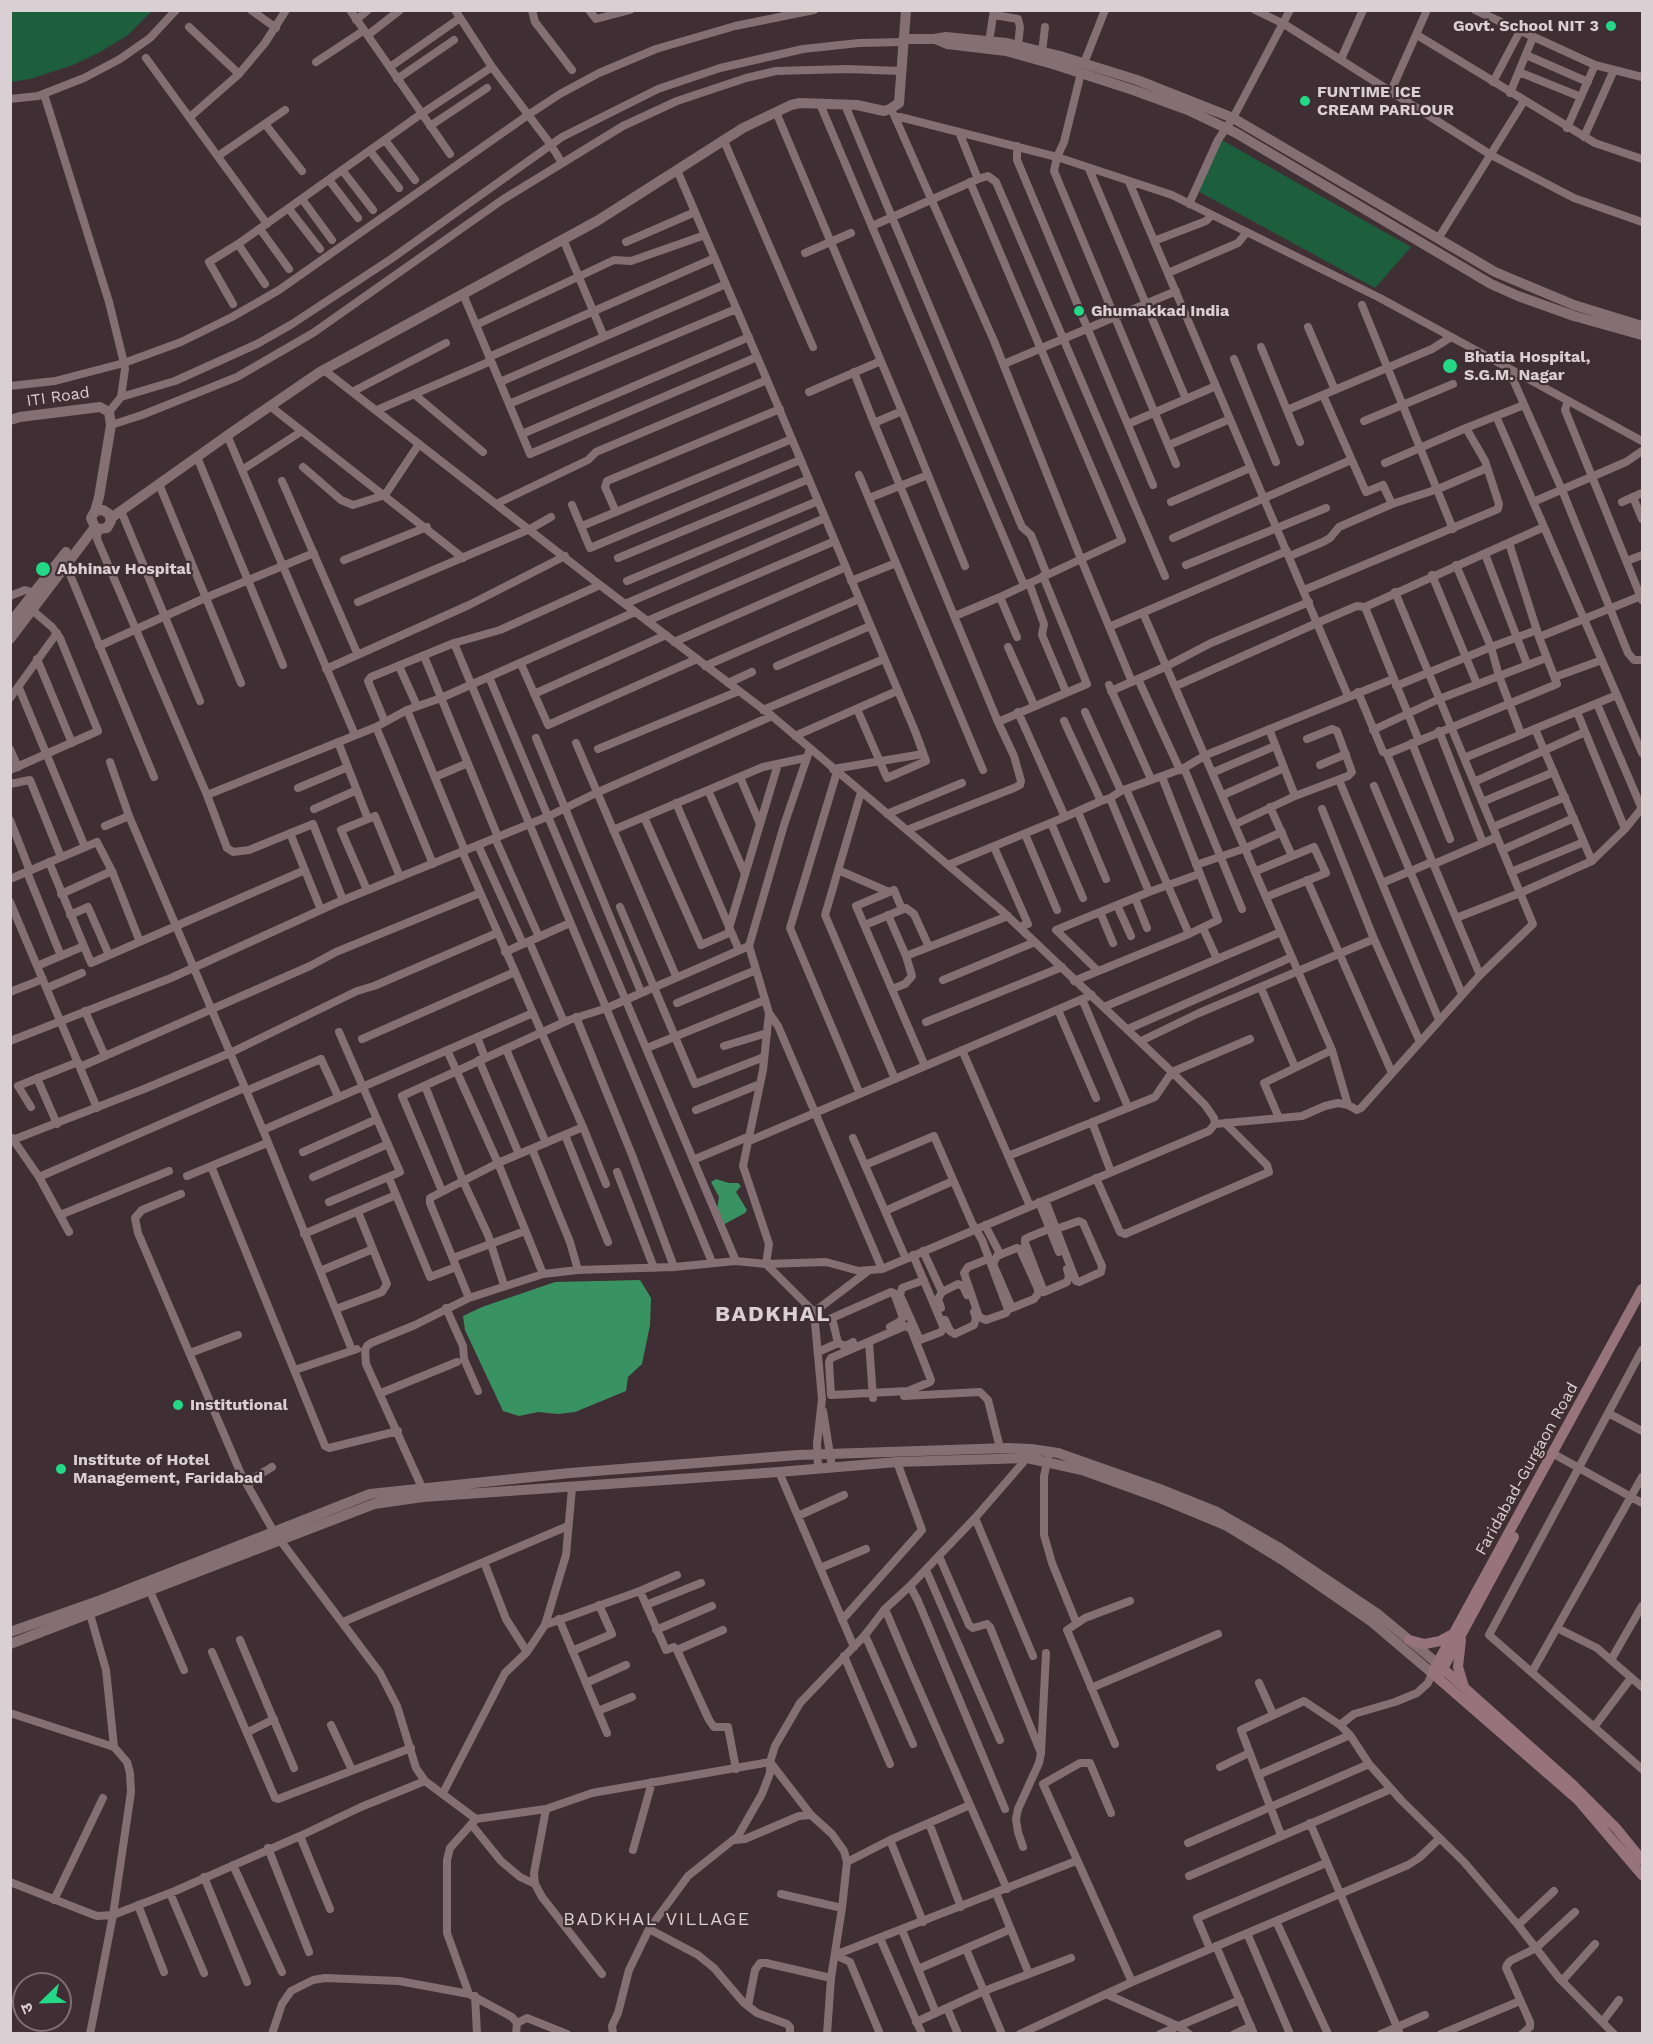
<!DOCTYPE html>
<meta charset="utf-8">
<style>
body{margin:0}
#map{position:relative;width:1653px;height:2044px;overflow:hidden;background:#3f2e33;font-family:"Work Sans","Noto Sans Devanagari",sans-serif}
canvas{display:block}
.frame{position:absolute;inset:0;border:12px solid #dacfd2;pointer-events:none}
.north{position:absolute;left:12px;top:1972px;width:60px;height:60px;box-sizing:border-box;background:#3f2e33;border:2px solid #7d6e73;border-radius:50%;rotate:247deg;font-size:16px;font-weight:700;line-height:24px;text-align:center;color:#dacfd2}
.north::after{content:'';display:block;margin:auto;width:21px;height:27px;background:#23d886;clip-path:polygon(50% 0,100% 100%,50% 72%,0 100%)}
</style>
<div id="map">
<canvas width="1653" height="2044"></canvas>
<div class="frame"></div>
<div class="north">उ</div>
</div>
<script>
const ctx = document.querySelector('canvas').getContext('2d');
ctx.lineJoin = 'round';
function fill(path, color) {
  ctx.fillStyle = color;
  ctx.fill(path, 'evenodd');
}
function poly(rows) {
  const path = new Path2D();
  for (const r of rows) {
    path.moveTo(r[0], r[1]);
    for (let i = 2; i < r.length; i += 2) path.lineTo(r[i], r[i + 1]);
  }
  return path;
}
function trace(path, color, width, dash) {
  ctx.strokeStyle = color;
  ctx.lineWidth = width;
  ctx.lineCap = dash ? 'butt' : 'round';
  ctx.setLineDash(dash || []);
  ctx.stroke(path);
}
function drawText(font, color, halo, rows, align = 'center') {
  ctx.font = font + ' "Work Sans",sans-serif';
  ctx.lineWidth = 4.5;
  ctx.setLineDash([]);
  ctx.textBaseline = 'middle';
  ctx.strokeStyle = halo;
  ctx.fillStyle = color;
  for (const [text, x, y, turn = 0] of rows) {
    ctx.save();
    ctx.translate(x, y);
    ctx.rotate((+turn || 0) * Math.PI / 180);
    ctx.textAlign = isNaN(turn) ? turn : align;
    if (halo) ctx.strokeText(text, 0, 0);
    ctx.fillText(text, 0, 0);
    ctx.restore();
  }
}
fill(poly([
 [11,10,152,10,152,11,128,35,100,52,73,65,30,79,11,82],
 [1220,139,1411,247,1375,288,1196,190]
]), '#1d5f3d');
fill(poly([
 [716,1179,729,1183,738,1183,741,1186,736,1192,747,1210,745,1213,721,1226,717,1209,719,1197,711,1182],
 [640,1280,651,1298,650,1325,642,1364,628,1377,626,1391,575,1412,558,1414,538,1412,519,1416,503,1411,465,1330,463,1316,482,1307,555,1282]
]), '#399262');
trace(poly([
 [251,10,276,28],
 [350,10,450,154],
 [455,10,492,67,551,145,562,163],
 [532,10,535,22,572,70],
 [589,10,596,19,630,10],
 [1255,10,1284,24,1491,155,1574,198,1642,222],
 [1475,10,1595,65,1642,77],
 [994,15,1018,19,1020,27,1018,46],
 [356,20,368,10],
 [189,27,239,74],
 [368,35,400,10],
 [1417,35,1595,143,1642,159],
 [989,42,994,10],
 [1042,52,1045,27],
 [1526,55,1588,82],
 [146,58,267,224],
 [1341,59,1363,10],
 [316,62,363,31],
 [1084,63,1105,10],
 [390,67,460,18],
 [1519,72,1581,97],
 [1081,73,1064,142,1057,157,1054,171,1176,464],
 [397,79,454,40],
 [1493,82,1520,31],
 [1391,91,1427,10],
 [1510,93,1533,37],
 [44,94,109,302,124,363,125,369,121,397,109,412],
 [10,99,38,96,84,78,120,59,150,38,176,10],
 [820,104,1024,585],
 [845,105,1022,527,1031,535,1047,575],
 [776,112,902,411,965,566],
 [894,115,994,341,1081,559,1132,682],
 [190,117,239,74,265,43,286,10],
 [895,117,900,117,1057,157,1172,195,1380,298,1642,441],
 [265,124,302,171],
 [430,126,487,88],
 [1567,128,1595,65],
 [959,132,978,179],
 [1584,137,1614,70],
 [385,140,415,180],
 [724,141,813,347],
 [1017,146,1017,160,1153,485],
 [370,151,399,188],
 [218,156,285,110],
 [1089,169,1186,399],
 [342,170,373,210],
 [677,170,767,380,915,731,926,761,887,778,857,709],
 [329,180,358,218],
 [1129,182,1348,696],
 [302,199,332,240],
 [1189,204,1218,140,1233,118,1290,10],
 [289,209,320,249],
 [872,226,978,179,988,176,996,182,1165,576],
 [260,229,289,269],
 [563,239,604,337],
 [1438,239,1524,101],
 [1154,241,1206,221,1212,215],
 [626,242,695,212],
 [238,244,265,284],
 [805,253,851,233],
 [1168,273,1238,243,1247,232],
 [463,294,530,454,757,357],
 [233,304,209,262,238,244,421,114,492,67],
 [1362,305,1453,529],
 [476,325,614,260,631,261,705,235],
 [1308,327,1335,390],
 [1261,347,1300,442],
 [489,357,715,258],
 [1234,359,1276,462],
 [1004,364,1176,291],
 [1508,368,1562,490,1628,653,1634,660,1642,660],
 [324,370,596,582,772,716,1000,909,1172,1072,1205,1105,1214,1118,1215,1124,1209,1131,882,1269,859,1271,826,1262,766,1264,736,1261,674,1267,578,1270,543,1274,469,1298,415,1325,371,1343,367,1346,365,1350,366,1364,424,1492],
 [854,372,874,423],
 [500,382,726,284],
 [10,386,55,381,124,363,181,342,232,317,279,290,528,115,560,94,599,73,656,49,735,26,814,10],
 [352,392,446,343],
 [809,392,881,361],
 [414,394,483,452],
 [1323,395,1366,492,1383,485,1392,504],
 [121,397,175,381,257,344,292,324,391,259,562,137,658,89,720,68,803,49,859,43,904,42],
 [1568,401,1565,410,1642,600],
 [509,404,736,309],
 [270,406,463,558],
 [377,410,491,361],
 [1287,410,1432,349,1451,337],
 [902,411,874,423,998,722,1014,756,1021,781,1020,785,1014,788,907,830],
 [1496,416,1642,753],
 [1364,421,1453,384],
 [1128,424,1216,386],
 [111,425,142,415,237,377,313,333,502,200,623,126,677,101,746,78,776,71,846,69,901,71],
 [522,434,749,337],
 [227,435,355,735],
 [1169,445,1230,419],
 [197,457,283,665],
 [1385,463,1466,428],
 [303,467,341,500,353,505,385,495,419,444],
 [242,470,302,431],
 [859,475,983,770],
 [282,481,358,655],
 [159,484,241,683],
 [1633,497,1642,519],
 [869,498,928,475],
 [1171,502,1250,468],
 [1533,502,1626,462,1642,451],
 [1622,502,1642,493],
 [496,504,588,460,596,452,767,380],
 [572,505,590,548,800,460],
 [121,511,200,701],
 [616,512,605,487,607,481,780,409],
 [582,526,792,439],
 [98,529,97,539,207,795,227,848,233,852,249,850,313,824,343,900],
 [1173,538,1351,460],
 [1485,554,1527,664],
 [1290,556,1323,542,1330,538,1339,527,1392,504,1438,489,1487,468],
 [618,558,809,479],
 [344,560,427,527],
 [1627,561,1642,555],
 [66,565,154,777],
 [1186,565,1326,508],
 [1456,565,1491,647,1499,676,1521,734],
 [1432,575,1477,684],
 [627,581,818,501],
 [851,581,896,563],
 [1029,583,1044,624,1042,635,1066,692],
 [1304,590,1498,509,1499,504,1485,461,1466,428,1524,405],
 [10,596,25,590,38,594],
 [1000,597,1017,637],
 [358,602,530,529,551,517],
 [625,604,825,518],
 [1365,607,1419,741],
 [1143,613,1332,1050,1348,1105],
 [955,616,1000,597,1122,540,970,182],
 [647,621,835,541],
 [1109,627,1287,551],
 [1539,637,1641,596],
 [674,642,846,567],
 [454,643,712,1262],
 [99,646,205,598,314,553],
 [1008,647,1034,705],
 [424,656,498,837],
 [37,659,72,743],
 [521,664,548,725,697,659],
 [399,666,417,706],
 [705,666,859,599],
 [777,666,870,626],
 [326,669,469,605,565,556],
 [489,677,736,1261],
 [1555,677,1602,660],
 [1138,679,1180,770],
 [728,683,752,672],
 [1109,685,1151,779],
 [1176,686,1317,623,1357,606,1365,607,1544,527],
 [1396,686,1491,647,1537,630],
 [19,688,85,847],
 [1111,691,1167,666,1211,643,1309,602],
 [1358,692,1383,752,1387,754,1557,684,1539,637,1509,543],
 [534,694,666,635],
 [10,698,57,633],
 [1597,704,1642,809],
 [407,710,465,851],
 [763,710,884,659],
 [1018,712,1065,817,1101,801],
 [1577,712,1625,829],
 [1064,721,1101,801,1110,798,1121,791,1085,712],
 [385,722,368,681,371,677,454,643,500,630,600,585],
 [998,722,1087,684,1043,576],
 [376,727,433,864],
 [1269,729,1295,796],
 [1535,729,1592,861],
 [1373,730,1439,699,1546,658],
 [1439,731,1483,843],
 [795,736,897,691],
 [536,738,641,992],
 [338,742,368,819],
 [576,743,676,976],
 [1412,743,1450,839],
 [10,749,18,767],
 [598,749,739,691],
 [810,749,784,825,749,946,769,1013,763,1070,743,1166,769,1244,766,1264,814,1312,822,1399,817,1444,818,1468],
 [1387,754,1480,975],
 [1464,758,1617,695],
 [110,762,129,816,263,1130,352,1350],
 [1320,765,1346,754],
 [1184,768,1242,909],
 [833,769,923,754],
 [10,770,98,731,60,638,52,627,32,610],
 [837,772,790,928,860,1094],
 [1214,772,1275,746],
 [435,777,468,763],
 [740,777,760,824],
 [1339,780,1439,1020],
 [1474,782,1585,732],
 [10,784,30,780,61,857],
 [1374,786,1462,994],
 [298,788,348,767],
 [1126,789,1189,934],
 [708,790,745,874],
 [1121,791,1184,768,1206,755,1393,679],
 [861,792,825,915,895,1079],
 [207,795,376,727,407,710,441,698,635,612],
 [1223,795,1284,768],
 [1110,798,1149,892],
 [1482,802,1554,772],
 [676,803,739,950],
 [1270,807,1292,856],
 [314,809,357,790],
 [1322,809,1374,939,1420,1042],
 [1078,812,1106,879],
 [887,814,962,783],
 [644,817,701,945,731,932],
 [10,820,30,871],
 [1051,823,1083,898],
 [1236,824,1295,796,1348,776,1352,772,1337,731,1332,729,1307,739],
 [105,826,129,816],
 [1493,827,1565,797],
 [613,830,763,767,805,758],
 [290,833,321,910],
 [1025,834,1057,910],
 [495,838,539,937],
 [478,845,523,944],
 [994,847,1028,924,1019,927],
 [1502,850,1574,818],
 [462,851,583,1127,606,1184],
 [49,862,91,963,305,870],
 [1434,864,1497,837],
 [948,865,1065,817],
 [1196,865,1246,848,1282,832],
 [838,870,889,892],
 [1256,871,1314,847,1326,873,1266,897],
 [27,872,61,956],
 [1511,872,1584,842],
 [10,879,97,842,112,871,140,942],
 [1307,880,1392,1073],
 [1382,883,1432,862],
 [367,890,341,830,375,816,400,877],
 [61,894,112,871],
 [1135,898,1147,928],
 [10,902,97,1108],
 [1117,905,1131,936],
 [620,907,695,1084,764,1057],
 [902,909,894,890,856,906,925,1066],
 [1100,912,1113,943],
 [70,915,88,907,109,955],
 [888,915,906,956,912,976,905,984,892,989],
 [1456,918,1520,893,1592,861,1625,829,1642,808],
 [865,925,906,908,914,914,929,947],
 [729,928,778,764],
 [1203,928,1217,959],
 [529,941,564,1022],
 [505,952,570,923],
 [906,956,1008,916],
 [37,966,84,946],
 [1097,970,1056,930,1149,892,1199,874],
 [943,980,1035,942],
 [1074,981,1189,934,1218,920,1162,777],
 [47,988,82,973],
 [1261,988,1295,1067],
 [10,992,43,979],
 [1082,999,1128,1107],
 [677,1003,756,970],
 [1104,1007,1281,932],
 [1058,1010,1096,1098],
 [85,1011,105,1056],
 [769,1013,778,1026,882,1269],
 [576,1017,632,1155,674,1267],
 [926,1022,1062,967],
 [1128,1029,1292,957],
 [477,1037,485,1058],
 [362,1039,515,972],
 [10,1041,171,978,336,903,549,816,596,793,772,716],
 [1141,1041,1199,1013,1374,939],
 [724,1046,767,1033],
 [647,1048,765,1000],
 [506,1049,546,1143],
 [447,1050,498,1163,543,1274],
 [962,1050,1030,1206],
 [479,1060,519,1154],
 [80,1067,310,966,336,952,480,893],
 [37,1078,57,1124],
 [425,1086,463,1181,488,1235,504,1285],
 [246,1091,321,1059,338,1096],
 [31,1107,18,1086,78,1062],
 [696,1110,760,1084],
 [1279,1118,1264,1083,1332,1050],
 [1092,1122,1111,1172],
 [1215,1124,1302,1116,1325,1106,1338,1103,1348,1105,1357,1110,1361,1108,1480,975,1533,924,1395,592],
 [263,1130,533,1013],
 [565,1135,608,1242],
 [12,1138,39,1177,69,1232],
 [853,1138,906,1259],
 [10,1141,144,1089,230,1053,357,991,374,986,497,933],
 [749,1141,1092,995],
 [532,1149,570,1242,578,1270],
 [303,1152,377,1119],
 [1008,1156,1155,1097,1172,1072,1250,1039],
 [693,1160,750,1136],
 [865,1165,934,1136,972,1223,982,1240,1006,1304,1008,1310,1006,1313,986,1320,979,1317,964,1273,968,1267,988,1259],
 [211,1166,325,1446,329,1448,398,1431],
 [617,1172,654,1268],
 [187,1176,267,1143],
 [39,1177,244,1088],
 [313,1177,388,1144],
 [389,1178,430,1277,456,1267],
 [1096,1178,1120,1232,1125,1234,1269,1172,1267,1165,1225,1123],
 [442,1191,402,1096,569,1020,607,1008,749,946],
 [181,1194,142,1210,135,1218,138,1233,241,1474,274,1532,380,1673,397,1706,416,1768,425,1781,476,1819,546,1809,592,1793,770,1762,811,1815,832,1834,844,1851,847,1862,842,1908,831,1978,827,2034],
 [1045,1200,1076,1281,1079,1282,1101,1272,1102,1266,1083,1223,1079,1221,1056,1229],
 [329,1202,400,1172,339,1032],
 [1039,1202,1059,1252],
 [885,1211,953,1181],
 [60,1215,169,1171],
 [985,1225,1000,1254],
 [1049,1229,1029,1237,1025,1239,1025,1243,1044,1292,1067,1282,1069,1276,1067,1269],
 [304,1234,396,1195],
 [1017,1248,1020,1249,1038,1289,1038,1294,1034,1299,1012,1308,993,1264,997,1256,1017,1248],
 [923,1251,942,1292,938,1299,941,1308],
 [913,1255,943,1326,943,1329,941,1332,920,1340,900,1295,902,1288,924,1280],
 [453,1258,525,1231],
 [320,1271,373,1249],
 [942,1292,958,1284,963,1286,967,1295],
 [469,1298,430,1203,430,1198,498,1163,583,1127],
 [446,1308,463,1346,464,1359,478,1391],
 [336,1309,382,1292,387,1284,358,1212],
 [814,1312,868,1271],
 [945,1320,950,1331,955,1334,974,1325,976,1318,974,1312],
 [905,1326,911,1329,931,1380,930,1382,908,1391,831,1395,829,1362,831,1358,905,1326],
 [869,1342,873,1398],
 [838,1343,832,1318,891,1292,894,1293,903,1318,899,1322,890,1327],
 [1642,1350,1489,1635,1642,1769],
 [818,1352,838,1343,845,1346,853,1342],
 [190,1353,238,1335],
 [295,1370,357,1349],
 [381,1393,457,1362],
 [904,1396,980,1392,988,1400,1000,1448],
 [823,1411,832,1467],
 [1608,1413,1642,1431],
 [1552,1453,1642,1503],
 [1048,1458,1044,1476,1044,1535,1052,1563,1076,1622],
 [779,1472,854,1647],
 [248,1486,254,1478,272,1467],
 [798,1516,844,1495],
 [975,1518,1033,1656],
 [939,1556,969,1625,973,1628,987,1624,990,1627,1041,1753],
 [484,1562,506,1619,527,1652],
 [820,1568,866,1549],
 [926,1570,1000,1740],
 [910,1586,918,1601,1005,1809],
 [150,1591,184,1670],
 [640,1591,666,1650,674,1647,677,1650,709,1720,714,1727,728,1727,736,1769],
 [646,1605,701,1583],
 [885,1609,913,1675,1007,1889],
 [90,1614,106,1670,114,1747],
 [559,1619,607,1733],
 [842,1620,922,1530,897,1462],
 [343,1622,568,1526],
 [545,1625,640,1591,677,1575],
 [1557,1628,1597,1648,1642,1687],
 [656,1630,712,1606],
 [865,1635,913,1744],
 [240,1640,294,1768],
 [677,1650,723,1630],
 [572,1651,612,1634,599,1605],
 [212,1652,275,1798,278,1799,411,1748],
 [844,1656,890,1764],
 [1611,1660,1642,1606],
 [1532,1672,1642,1477],
 [586,1683,626,1665],
 [1259,1683,1273,1714],
 [1091,1688,1218,1634],
 [598,1711,632,1697],
 [10,1713,114,1747,127,1762,130,1773,131,1792,113,1915,90,2034],
 [331,1725,352,1770],
 [1340,1725,1354,1714,1395,1702,1417,1693,1428,1683,1432,1673],
 [1594,1727,1631,1678],
 [248,1732,274,1719],
 [1115,1744,1067,1630,1085,1618,1130,1601],
 [1220,1767,1249,1753],
 [1258,1775,1350,1735],
 [443,1793,505,1673,527,1652,545,1625,566,1555,572,1488],
 [546,1809,534,1873,535,1884,542,1897,602,1974],
 [1111,1813,1090,1763,1080,1763,1043,1784,1132,1982],
 [929,1823,961,1907],
 [1310,1823,1400,2034],
 [471,1824,501,1861,520,1877,535,1884],
 [1281,1835,1241,1730,1304,1701,1340,1725,1350,1735,1369,1764,1401,1800,1464,1862,1518,1925,1559,1978,1614,2034],
 [300,1836,330,1909],
 [735,1840,745,1839,799,1816,811,1815],
 [890,1840,923,1922],
 [1188,1843,1369,1764],
 [1023,1847,1018,1832,1016,1819,1018,1809,1039,1763,1041,1753,1046,1653],
 [268,1848,309,1952],
 [633,1850,652,1782],
 [847,1862,890,1840,970,1805],
 [233,1865,282,1972],
 [1189,1876,1391,1789],
 [204,1877,247,1982],
 [10,1882,89,1913,97,1916,113,1915,175,1891,300,1836,361,1807,425,1781],
 [170,1893,204,1973],
 [996,1893,1029,1974],
 [781,1894,842,1908],
 [54,1900,103,1798],
 [138,1905,164,1972],
 [1276,1921,1328,2034],
 [1518,1925,1554,1891],
 [649,1929,698,1955,714,1968,743,2002,757,2013,787,2024,790,2027,790,2034],
 [902,1930,936,2013],
 [1247,1933,1290,2034],
 [880,1938,922,2034],
 [1216,1946,1254,2034],
 [966,1949,1002,2034],
 [1210,1949,1197,1918,1326,1863],
 [835,1955,1076,1861],
 [835,1955,850,1962,880,2034],
 [918,1969,1011,1929],
 [1562,1981,1595,1944],
 [469,1994,447,1933,447,1860,450,1848,476,1819],
 [1106,1994,1178,2026,1189,2034],
 [475,1996,477,2034],
 [748,2006,755,1970,760,1963,766,1963,831,1978],
 [947,2008,958,2034],
 [1603,2021,1619,2000],
 [916,2022,984,1991,1071,1958],
 [517,2023,527,2018,567,2034],
 [272,2034,282,2004,291,1991,313,1980,325,1978,399,1981,469,1994,512,2017,517,2023,516,2034],
 [613,2034,612,2026,618,2013,629,1970,649,1929,688,1876,738,1836,762,1794,770,1773,770,1762,775,1746,800,1703,865,1635,885,1609,910,1586,975,1518,1027,1458],
 [1020,2034,1132,1982,1408,1865,1419,1858,1439,1839],
 [1160,2034,1240,2000],
 [1234,2034,1251,2026],
 [1381,2034,1425,2015],
 [1441,2034,1520,2001],
 [1522,2034,1530,2027,1530,2022,1506,1968,1507,1965,1510,1961,1536,1948,1575,1912]
]), '#836f74', 8);
trace(poly([
 [904,39,934,39,946,37,1007,43,1060,56,1137,80,1233,118,1495,272,1574,305,1642,326],
 [935,39,947,44,1006,51,1056,65,1133,90,1188,110,1236,133,1491,284,1518,296,1574,316,1642,335],
 [10,420,20,417,100,407,109,412,111,425,99,497,95,511,91,518,95,527,99,529,107,528,111,521,109,514,103,510,95,511],
 [111,518,235,430,320,372,597,221,743,128,791,105,800,103,857,105,884,111,890,109,899,103,906,10],
 [10,623,66,552],
 [10,639,95,527],
 [10,1632,101,1600,370,1494,570,1473,798,1455,1008,1448,1031,1449,1058,1453,1157,1488,1217,1512,1278,1547,1379,1615,1437,1663],
 [10,1644,374,1504,423,1497,779,1472,897,1462,1027,1458,1082,1470,1157,1497,1227,1526,1284,1561,1372,1622,1432,1673]
]), '#836f74', 10);
trace(poly([
 [1642,1289,1432,1673,1578,1800,1642,1875],
 [1409,1640,1425,1644,1440,1641,1451,1635],
 [1461,1640,1458,1667,1464,1687],
 [1439,1665,1572,1784,1616,1828,1642,1860],
 [1438,1678,1514,1537]
]), '#97737d', 10);
for (const [x, y, r, color] of [
 [1611,26,6,"#23d886"],
 [1305,101,6,"#23d886"],
 [1079,311,6,"#23d886"],
 [1450,366,8,"#23d886"],
 [43,569,8,"#23d886"],
 [178,1405,6,"#23d886"],
 [61,1469,6,"#23d886"]
]) {
  const dot = new Path2D();
  dot.arc(x, y, r, 0, 2 * Math.PI);
  ctx.fillStyle = color;
  ctx.fill(dot);
  trace(dot, '#3f2e33', 2);
}
drawText('bold 16px', '#dacfd2', '#3f2e33', [
 ["Govt. School NIT 3",1599,26,"right"],
 ["FUNTIME ICE",1317,92],
 ["CREAM PARLOUR",1317,110],
 ["Ghumakkad India",1091,311],
 ["Bhatia Hospital,",1464,357],
 ["S.G.M. Nagar",1464,375],
 ["Abhinav Hospital",57,569],
 ["Institutional",190,1405],
 ["Institute of Hotel",73,1460],
 ["Management, Faridabad",73,1478]
], 'left');
drawText('16px', '#dacfd2', '#3f2e33', [
 ["ITI Road",58,397,-8],
 ["Faridabad-Gurgaon Road",1527,1469,-61]
]);
ctx.letterSpacing = '1.5px';
drawText('18px', '#dacfd2', '#3f2e33', [
 ["BADKHAL VILLAGE",657,1920]
]);
ctx.letterSpacing = '0px';
ctx.letterSpacing = '1.5px';
drawText('bold 22px', '#dacfd2', '#3f2e33', [
 ["BADKHAL",773,1315]
]);
ctx.letterSpacing = '0px';
</script>
